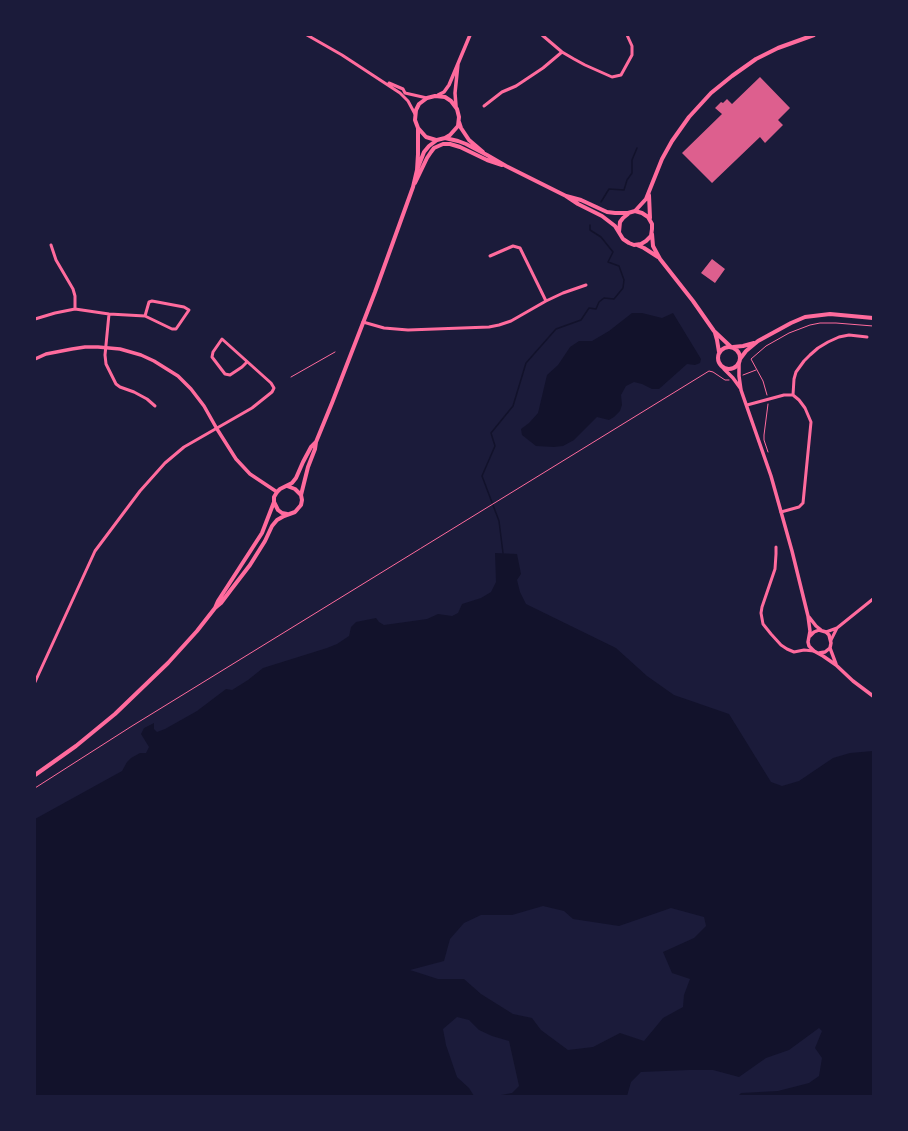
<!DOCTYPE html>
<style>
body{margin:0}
#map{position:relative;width:908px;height:1131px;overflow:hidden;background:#1b1b3a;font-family:"Asap Condensed",sans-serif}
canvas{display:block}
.frame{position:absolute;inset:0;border:36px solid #1b1b3a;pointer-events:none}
</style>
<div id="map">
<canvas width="908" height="1131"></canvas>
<div class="frame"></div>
</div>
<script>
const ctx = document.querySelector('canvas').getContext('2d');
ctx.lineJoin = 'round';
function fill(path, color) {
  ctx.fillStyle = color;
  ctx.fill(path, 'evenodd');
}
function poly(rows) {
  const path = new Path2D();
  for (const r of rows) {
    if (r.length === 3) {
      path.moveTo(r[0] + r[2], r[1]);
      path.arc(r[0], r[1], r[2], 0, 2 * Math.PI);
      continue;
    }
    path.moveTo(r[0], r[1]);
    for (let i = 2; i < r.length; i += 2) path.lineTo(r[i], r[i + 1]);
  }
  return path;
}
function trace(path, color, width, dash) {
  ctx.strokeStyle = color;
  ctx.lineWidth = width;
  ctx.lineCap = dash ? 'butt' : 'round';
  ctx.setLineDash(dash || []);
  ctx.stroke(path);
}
fill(poly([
 [632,313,642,313,662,318,673,313,701,359,700,363,695,365,687,364,659,389,652,389,642,384,634,382,626,386,621,395,622,405,620,411,614,417,609,420,597,417,574,440,563,446,554,447,536,446,522,435,521,429,529,423,538,413,547,375,558,365,570,347,579,341,592,341,609,331],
 [495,553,517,554,521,574,517,580,520,592,526,604,616,648,647,676,674,695,729,714,771,782,782,786,799,781,833,758,850,753,873,751,873,1096,738,1096,741,1093,778,1091,809,1083,819,1076,822,1058,815,1048,822,1031,819,1028,789,1050,766,1058,739,1077,713,1070,689,1070,641,1072,631,1082,627,1096,496,1096,512,1093,519,1086,509,1041,492,1036,479,1030,469,1020,457,1017,443,1029,446,1045,457,1077,469,1088,474,1096,35,1096,35,819,122,771,127,762,131,758,140,753,146,753,149,747,141,734,144,728,154,723,154,729,157,732,165,729,197,711,226,689,232,690,248,680,263,668,327,648,337,644,349,636,351,627,356,622,376,618,379,622,384,625,427,619,438,614,452,616,458,613,462,604,481,598,491,592,496,582],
 [543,906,564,911,573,919,619,926,671,908,704,917,706,926,694,938,663,952,672,973,690,979,684,995,683,1007,663,1018,644,1041,620,1033,593,1047,568,1050,541,1030,532,1018,513,1014,481,994,464,979,438,979,410,970,444,961,450,939,464,923,481,915,512,915]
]), '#12122b');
trace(poly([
 [601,202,609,189,624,190,627,180,632,173,632,160,637,148],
 [503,553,499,521,482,476,495,446,491,433,513,406,526,363,556,329,581,320,589,308,596,309,599,302,604,298,614,299,623,288,624,280,619,266,608,262,613,252,601,237,590,230,590,225]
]), '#12122b', 1.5);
fill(poly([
 [760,77,790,108,778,120,783,125,765,143,760,137,712,183,682,153,722,114,715,108,721,102,723,103,727,99,732,104],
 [712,259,725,269,715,283,701,273]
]), '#dd5f8e');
trace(poly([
 [743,375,756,370],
 [291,377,335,352],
 [767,395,763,381,751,359,766,346,789,333,810,325,820,323,836,323,873,326],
 [768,452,764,440,764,435,768,404],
 [35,788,132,726,709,371,713,372,725,380,729,380]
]), '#ff6b9d', 1);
trace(poly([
 [307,35,342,55,400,93,408,101,415,114],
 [542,35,562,52,574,59,585,65,612,77,621,75,632,55,632,46,627,35],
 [389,83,403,89,405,93,427,98],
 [484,106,502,92,516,86,543,68,562,52],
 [51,245,56,260,73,289,75,296,75,309],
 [490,256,513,246,520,248,546,301],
 [109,314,105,355,106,364,116,384,120,387,134,392,147,399,155,406],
 [35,319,55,313,75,309,109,314,145,316,172,329,176,329,189,310,184,307,152,301,149,302,145,316],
 [363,322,384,328,408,330,489,327,499,325,511,321,546,301,563,293,586,285],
 [747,405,784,395,793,395],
 [781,512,799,507,803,503,811,422,805,408,799,400,793,395,794,379,796,372,804,361,810,355,818,348,828,342,839,337,849,335,867,337],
 [776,547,776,554,775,569,762,607,761,613,763,624,771,634,781,645,787,649,794,652,804,650,814,651],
 [826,632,837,628],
 [831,640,837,628,873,599],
 [35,682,95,551,140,491,165,463,184,447,252,408,272,392,274,388,271,383,222,339,213,352,212,357,225,374,230,375,242,367,247,362]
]), '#ff6b9d', 3);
trace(poly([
 [438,95,444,92,449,85,470,35],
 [456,106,455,93,458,64],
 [35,359,46,354,72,349,85,347,98,347,120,349,141,355,154,361,178,376,191,389,204,406,217,429,236,459,250,474,277,492],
 [739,363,739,376,741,390,771,476,792,551,808,616,810,631,808,642,809,646,814,651,823,656,836,665,853,681,873,696],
 [724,369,733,378,741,389],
 [809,617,816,626,821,630],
 [810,636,814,632,819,630,826,632,829,635,831,643,830,648,825,652,819,653],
 [830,648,836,664]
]), '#ff6b9d', 3.5);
trace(poly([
 [459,122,461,128,469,140,483,152],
 [418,128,426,137,436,140],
 [445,138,458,141,466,144,487,155,506,166,566,196,578,204,602,216,615,226,623,239,629,243,634,245,641,244,646,241,651,236,652,229,652,224,648,217,642,213,635,211,628,213,615,213,607,212,581,200,566,196],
 [415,183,427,158,431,152,434,148,443,144,450,144,460,147,487,160,502,165],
 [649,195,650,218],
 [635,211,646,199,662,159,672,141,689,117,711,93,732,76,756,59,778,48,814,35],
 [619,232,620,222,623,218,628,214],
 [652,234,653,246,660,259,693,301,714,331,731,347],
 [637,245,644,248,658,257],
 [715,333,717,340,719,352],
 [729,358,11],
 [733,347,743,346,754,343],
 [740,359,746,351,758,341,791,323,805,317,830,314,873,318],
 [287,486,295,489,301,495],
 [274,502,278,510,282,513,287,514],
 [215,608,221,603,230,591,250,565,265,541,272,526,277,520,284,516,295,512,301,505,302,500,301,495,308,467,315,449,316,442,332,403,375,292,413,187,417,170,418,154,418,128,415,120,416,110,419,104,427,98,435,96,445,97,451,101,457,109,459,117,458,126,450,135,445,138,437,140,429,146,424,152,417,170],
 [35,775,76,746,115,714,168,663,197,631,215,608,218,601,262,533,274,502,274,497,277,492,280,489,292,483,296,478,303,462,311,447,316,442]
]), '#ff6b9d', 4);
</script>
